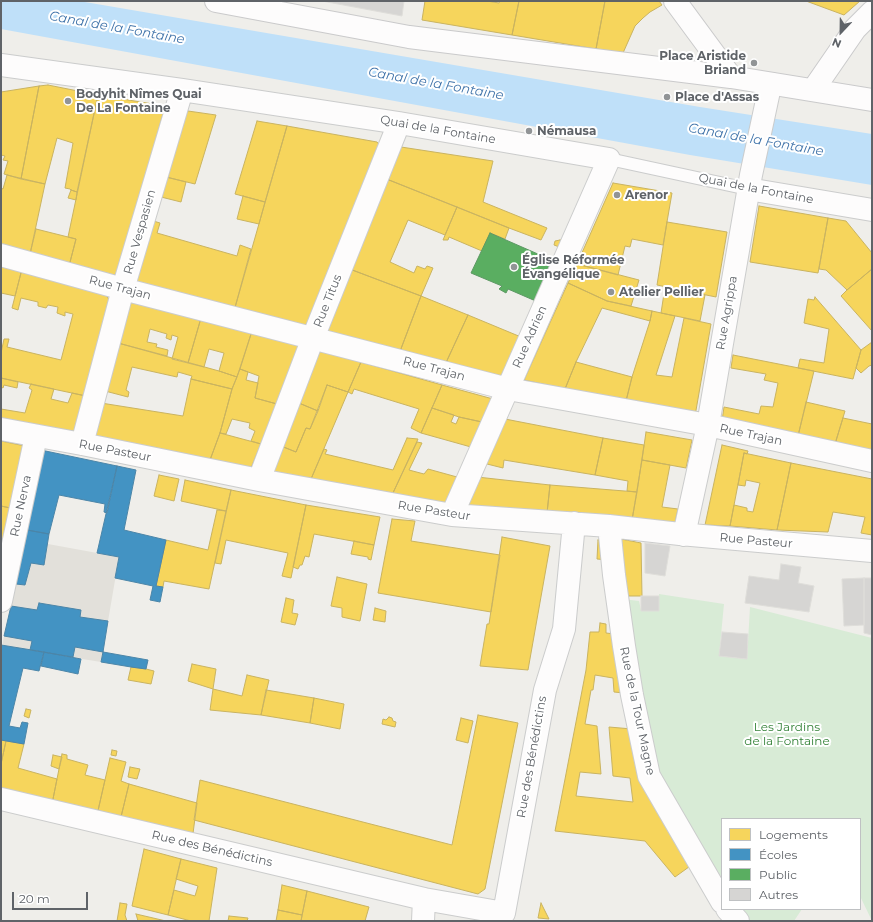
<!DOCTYPE html>
<meta charset="utf-8">
<style>
body{margin:0}
#map{position:relative;width:873px;height:922px;overflow:hidden;background:#efeeea;font-family:Montserrat,sans-serif}
canvas{display:block}
.frame{position:absolute;inset:0;border:2px solid #5f6368;pointer-events:none}
.legend{position:absolute;left:721px;top:818px;width:140px;height:92px;box-sizing:border-box;background:#fff;border:1px solid #bfc1c3;margin:0;padding:5px 7px;list-style:none;font-size:12px;color:#5f6368}
.legend li{display:flex;align-items:center;gap:8px;height:20px}
.legend b{width:20px;border:1px solid #bfc1c3}
.north{position:absolute;left:821px;top:12px;width:40px;height:40px;-webkit-text-stroke:3px #fff;paint-order:stroke;rotate:202deg;font-size:11px;font-weight:700;line-height:16px;text-align:center;color:#5f6368}
.north::after{content:'';display:block;margin:auto;width:14px;height:18px;background:#5f6368;clip-path:polygon(50% 0,100% 100%,50% 72%,0 100%)}
.scale{position:absolute;left:12px;top:892px;width:76px;height:18px;box-sizing:border-box;border:2px solid #5f6368;border-top:0;padding-left:5px;font-size:12px;line-height:14px;white-space:nowrap;color:#5f6368;-webkit-text-stroke:3px #fff;paint-order:stroke}
</style>
<div id="map">
<canvas width="873" height="922"></canvas>
<div class="frame"></div>
<ul class="legend">
<li><b style="height:11px;background:#f6d55c"></b>Logements</li>
<li><b style="height:11px;background:#4393c3"></b>Écoles</li>
<li><b style="height:11px;background:#5aae61"></b>Public</li>
<li><b style="height:11px;background:#d6d5d3"></b>Autres</li>
</ul>
<div class="north">N</div>
<div class="scale">20 m</div>
</div>
<script>
const ctx = document.querySelector('canvas').getContext('2d');
ctx.lineJoin = 'round';
function fill(path, color) {
  ctx.fillStyle = color;
  ctx.fill(path, 'evenodd');
}
function poly(rows) {
  const path = new Path2D();
  for (const r of rows) {
    path.moveTo(r[0], r[1]);
    for (let i = 2; i < r.length; i += 2) path.lineTo(r[i], r[i + 1]);
  }
  return path;
}
function trace(path, color, width, dash) {
  ctx.strokeStyle = color;
  ctx.lineWidth = width;
  ctx.lineCap = dash ? 'butt' : 'round';
  ctx.setLineDash(dash || []);
  ctx.stroke(path);
}
function drawText(font, color, halo, rows, align = 'center') {
  ctx.font = font + ' Montserrat,sans-serif';
  ctx.lineWidth = 4;
  ctx.setLineDash([]);
  ctx.textBaseline = 'middle';
  ctx.strokeStyle = halo;
  ctx.fillStyle = color;
  for (const [text, x, y, turn = 0] of rows) {
    ctx.save();
    ctx.translate(x, y);
    ctx.rotate((+turn || 0) * Math.PI / 180);
    ctx.textAlign = isNaN(turn) ? turn : align;
    if (halo) ctx.strokeText(text, 0, 0);
    ctx.fillText(text, 0, 0);
    ctx.restore();
  }
}
fill(poly([
 [27,530,49,534,48,544,119,557,101,662,2,646]
]), '#e2e0da');
fill(poly([
 [659,594,724,604,719,656,747,659,750,607,872,638,872,921,860,896,860,819,722,819,722,878,663,786,622,599,639,601,641,610,659,611],
 [742,909,802,909,794,921,750,921]
]), '#d8ebd6');
fill(poly([
 [1,1,79,1,700,107,872,134,872,185,690,155,1,29]
]), '#bfe0f9');
const homes = poly([
 [425,1,487,1,499,3,500,1,519,1,512,35,422,20,425,1],
 [519,1,605,1,596,49,512,35,519,1],
 [605,1,659,1,662,5,650,12,643,18,635,26,623,53,596,49,605,1],
 [806,1,860,1,844,15,806,1],
 [48,85,98,95,77,192,71,190,70,189,65,188,73,143,57,138,45,184,21,179,39,86,48,85],
 [39,86,21,179,4,174,8,161,3,160,5,156,1,155,1,92,39,86],
 [98,95,165,106,122,269,111,277,69,266,76,239,68,237,98,95],
 [181,110,216,115,195,184,162,176,181,110],
 [257,121,287,126,265,202,235,194,257,121],
 [287,126,377,142,382,148,307,329,234,311,287,126],
 [401,147,493,161,483,202,547,228,541,240,509,228,384,178,401,147],
 [7,175,45,184,30,254,1,247,1,188,3,189,7,175],
 [162,176,186,182,181,202,157,196,162,176],
 [384,178,457,207,445,235,408,220,390,262,414,273,417,266,425,269,427,266,433,268,421,296,347,268,384,178],
 [613,183,672,193,663,245,632,239,630,247,625,246,618,275,577,264,613,183],
 [71,190,77,192,76,200,68,198,71,190],
 [243,196,265,202,259,224,237,219,243,196],
 [759,206,828,218,818,273,750,262,759,206],
 [457,207,509,228,505,239,490,233,482,251,449,237,448,240,443,240,457,207],
 [828,218,846,221,872,253,872,269,847,290,826,270,819,269,828,218],
 [150,220,160,223,157,233,237,256,240,245,251,249,234,311,132,283,150,220],
 [667,222,727,232,716,297,657,285,667,222],
 [36,229,76,239,69,266,30,254,36,229],
 [560,240,565,240,562,248,554,245,555,241,560,240],
 [1,264,22,269,15,296,1,293,1,264],
 [577,264,639,280,631,306,607,301,568,283,577,264],
 [347,268,421,296,399,354,329,336,322,323,347,268],
 [22,269,102,289,112,304,86,396,1,378,1,353,4,339,9,339,7,347,61,360,73,314,65,312,65,316,57,313,58,307,48,305,46,308,38,306,38,302,21,298,18,310,12,308,22,269],
 [872,269,872,331,841,296,847,290,872,269],
 [568,283,607,301,652,311,650,321,602,308,576,362,565,389,524,380,568,283],
 [665,287,705,295,700,321,661,313,665,287],
 [421,296,468,315,444,367,399,354,421,296],
 [815,297,861,350,853,379,798,368,800,359,824,363,829,329,804,323,808,299,814,300,815,297],
 [130,299,201,318,188,363,172,359,178,337,172,335,171,340,166,338,167,334,150,329,147,342,157,344,156,347,168,350,167,356,118,343,130,299],
 [652,311,675,316,656,375,672,377,684,318,711,324,695,416,626,401,632,377,650,321,652,311],
 [468,315,521,337,501,382,444,367,468,315],
 [201,318,252,331,237,377,219,371,224,353,209,349,204,367,188,363,201,318],
 [252,331,301,344,277,404,255,398,259,376,240,369,252,331],
 [872,342,872,365,869,366,861,373,856,368,861,350,872,342],
 [118,343,219,371,237,377,232,389,191,379,192,376,178,372,177,377,132,367,126,390,129,392,128,397,105,391,118,343],
 [316,348,361,362,348,392,327,385,318,411,294,401,316,348],
 [733,355,814,371,798,436,722,421,724,407,759,414,761,406,773,407,778,383,764,380,766,374,731,368,733,355],
 [361,362,442,385,421,433,411,428,419,409,354,389,352,394,348,392,361,362],
 [576,362,632,377,626,401,565,389,576,362],
 [240,369,248,372,246,380,258,383,255,398,277,404,261,444,251,441,255,431,249,428,250,423,232,419,226,434,220,433,232,389,240,369],
 [1,378,18,382,17,388,4,385,3,388,1,387,1,378],
 [191,379,232,389,220,433,210,460,91,438,101,403,183,416,191,379],
 [31,384,54,389,51,399,68,403,72,393,86,396,75,433,1,421,1,409,25,413,32,390,29,388,31,384],
 [327,385,348,392,311,479,266,470,276,444,296,452,306,428,310,429,327,385],
 [442,385,493,399,482,422,459,417,432,408,442,385],
 [294,401,318,411,310,429,306,428,296,452,276,444,294,401],
 [806,402,845,411,835,444,798,436,806,402],
 [432,408,454,415,451,422,456,424,459,417,482,422,471,447,421,433,432,408],
 [843,418,872,424,872,451,835,444,843,418],
 [505,419,603,438,595,475,504,460,503,468,483,463,505,419],
 [646,432,692,440,686,468,642,460,646,432],
 [220,433,261,444,251,468,210,460,220,433],
 [407,438,418,439,392,495,311,479,324,449,327,450,325,454,393,470,407,438],
 [603,438,644,445,637,492,627,491,628,481,595,475,603,438],
 [1,441,25,446,15,509,1,506,1,441],
 [417,442,422,443,409,470,424,474,428,469,457,477,445,506,392,495,417,442],
 [722,445,748,451,747,454,744,453,730,526,705,525,722,445],
 [744,453,791,463,777,530,730,526,734,505,747,508,747,511,753,512,760,483,746,480,745,486,738,485,744,453],
 [642,460,670,465,662,507,678,509,675,523,632,520,642,460],
 [791,463,872,479,872,535,861,533,865,517,833,512,828,532,777,530,791,463],
 [159,475,179,479,174,501,154,496,159,475],
 [477,477,550,485,547,513,466,506,477,477],
 [185,480,231,490,226,511,181,501,185,480],
 [550,485,637,492,632,520,547,513,550,485],
 [231,490,306,505,291,578,282,576,288,553,226,540,221,564,215,563,231,490],
 [306,505,380,517,374,545,314,534,309,557,305,556,302,565,300,565,298,569,293,567,306,505],
 [1,506,15,509,1,570,1,506],
 [217,510,226,511,209,589,164,581,163,587,156,586,166,540,208,550,217,510],
 [392,519,415,521,411,541,500,555,491,612,378,593,392,519],
 [502,537,550,546,528,670,480,666,487,624,489,624,502,537],
 [616,538,641,543,642,596,620,596,616,538],
 [598,540,606,540,608,560,597,559,598,540],
 [354,541,374,545,371,560,368,559,368,557,351,554,354,541],
 [337,577,367,584,360,621,342,617,342,608,331,606,337,577],
 [286,598,294,600,292,613,298,614,295,625,281,622,286,598],
 [375,608,386,611,385,622,373,620,375,608],
 [600,623,606,624,606,633,615,634,624,693,614,692,613,678,595,675,593,690,591,690,585,724,597,726,601,774,580,772,576,796,633,802,630,778,613,776,609,727,632,729,693,864,675,877,645,841,555,831,586,670,590,632,599,632,600,623],
 [192,664,216,669,213,689,188,681,192,664],
 [131,667,146,669,154,671,151,684,128,680,131,667],
 [247,675,269,680,261,715,210,710,213,689,242,696,247,675],
 [266,690,314,698,310,723,261,715,266,690],
 [314,698,344,704,340,729,310,723,314,698],
 [26,709,31,710,29,718,24,716,26,709],
 [478,715,518,723,485,889,478,894,194,820,200,780,452,845,478,715],
 [389,717,392,718,393,721,396,722,395,727,382,724,383,719,386,720,389,717],
 [461,718,473,721,468,743,456,740,461,718],
 [1,740,6,741,1,764,1,740],
 [6,741,24,744,18,768,57,779,52,804,1,790,1,764,6,741],
 [112,750,117,751,116,756,111,755,112,750],
 [62,754,67,755,67,759,88,765,85,775,105,780,97,815,52,804,62,754],
 [53,755,62,757,59,769,51,766,53,755],
 [110,758,126,762,121,781,129,784,120,821,97,815,110,758],
 [130,767,140,769,137,779,128,777,130,767],
 [129,784,197,803,192,841,120,821,129,784],
 [144,849,181,859,168,915,132,906,144,849],
 [181,859,217,868,209,921,191,921,168,915,174,890,195,896,198,886,176,879,181,859],
 [282,885,307,891,302,915,278,910,282,885],
 [307,891,369,907,365,921,301,921,307,891],
 [120,903,127,904,125,915,127,921,117,921,120,903],
 [541,903,549,919,538,918,541,903],
 [278,910,302,915,301,921,276,921,278,910],
 [136,914,166,921,138,921,136,914],
 [229,916,248,918,247,921,228,921,229,916]
]);
fill(homes, '#f6d55c');
trace(homes, '#c9b360', 1);
const schools = poly([
 [36,449,117,466,107,513,104,512,105,504,59,495,49,534,27,530,36,449],
 [117,466,136,470,124,530,166,540,156,586,163,587,160,602,150,600,153,586,115,578,119,557,97,553,117,466],
 [27,530,49,534,44,565,31,563,25,585,16,584,27,530],
 [39,603,81,610,80,617,108,621,103,652,75,647,73,657,30,650,32,641,4,636,11,606,37,610,39,603],
 [1,645,44,652,39,671,23,668,9,726,20,728,22,722,28,723,24,744,1,740,1,645],
 [44,652,81,659,78,674,41,666,44,652],
 [103,652,148,660,146,669,131,667,101,662,103,652]
]);
fill(schools, '#4393c3');
trace(schools, '#4b85a8', 1);
const public = poly([
 [490,233,556,262,538,302,508,289,506,293,499,289,502,286,471,273,490,233]
]);
fill(public, '#5aae61');
trace(public, '#5c9863', 1);
const building = poly([
 [322,1,404,1,402,16,322,1],
 [645,543,670,546,665,576,645,573,645,543],
 [781,564,801,567,798,583,814,586,809,612,745,603,749,576,779,580,781,564],
 [864,578,872,578,872,635,864,633,864,578],
 [864,578,864,625,844,626,842,579,864,578],
 [641,596,659,596,659,611,641,611,641,596],
 [722,632,748,634,747,659,719,656,722,632]
]);
fill(building, '#d6d5d3');
trace(building, '#deddd9', 1);
const lane = poly([
 [609,159,748,189]
]);
const street = poly([
 [1,65,182,90,399,123,609,159,452,515],
 [748,189,872,210],
 [1,255,123,289,508,389,708,425,872,461],
 [1,429,82,444,259,480,452,515,609,526,680,534,872,551],
 [82,444,123,289,182,90],
 [259,480,313,338,399,123],
 [609,526,614,575,624,646,632,695,649,776,722,902],
 [684,535,708,425,751,175,769,91,772,84],
 [1,601,36,436],
 [1,799,424,899,504,913,545,690,564,629,574,523],
 [727,909,738,921],
 [423,921,424,899]
]);
const secondary = poly([
 [216,1,409,37,731,77,872,100],
 [675,1,731,77],
 [813,90,855,29,872,12]
]);
trace(lane, '#cbcccc', 14);
trace(street, '#cbcccc', 24);
trace(secondary, '#cacacb', 24);
trace(lane, '#fdfcfc', 12);
trace(street, '#fdfcfc', 22);
trace(secondary, '#fdfcfc', 22);
for (const [x, y, r, color] of [
 [754,63,4,"#919496"],
 [667,97,4,"#919496"],
 [68,101,4,"#919496"],
 [529,131,4,"#919496"],
 [617,195,4,"#919496"],
 [514,267,4,"#919496"],
 [611,292,4,"#919496"]
]) {
  const dot = new Path2D();
  dot.arc(x, y, r, 0, 2 * Math.PI);
  ctx.fillStyle = color;
  ctx.fill(dot);
  trace(dot, '#fff', 1.5);
}
drawText('bold 12px', '#5f6368', '#fff', [
 ["Place Aristide",746,56,"right"],
 ["Briand",746,70,"right"],
 ["Bodyhit Nîmes Quai",76,94],
 ["De La Fontaine",76,108],
 ["Place d'Assas",675,97],
 ["Némausa",537,131],
 ["Arenor",625,195],
 ["Église Réformée",522,260],
 ["Évangélique",522,274],
 ["Atelier Pellier",619,292]
], 'left');
drawText('12px', '#5f6368', '#fff', [
 ["Quai de la Fontaine",438,130,10],
 ["Quai de la Fontaine",756,189,11],
 ["Rue Vespasien",140,232,-74],
 ["Rue Trajan",120,288,15],
 ["Rue Titus",328,301,-68],
 ["Rue Agrippa",727,313,-80],
 ["Rue Adrien",530,337,-66],
 ["Rue Trajan",434,369,15],
 ["Rue Trajan",751,435,12],
 ["Rue Pasteur",115,451,11],
 ["Rue Nerva",21,506,-78],
 ["Rue Pasteur",434,511,9],
 ["Rue Pasteur",756,541,5],
 ["Rue de la Tour Magne",637,711,78],
 ["Rue des Bénédictins",532,757,-80],
 ["Rue des Bénédictins",212,849,13]
]);
drawText('12px', '#348238', '#fff', [
 ["Les Jardins",787,727],
 ["de la Fontaine",787,741]
]);
drawText('italic 13px', '#4174aa', '#fff', [
 ["Canal de la Fontaine",117,28,10],
 ["Canal de la Fontaine",436,84,10],
 ["Canal de la Fontaine",756,140,10]
]);
</script>
